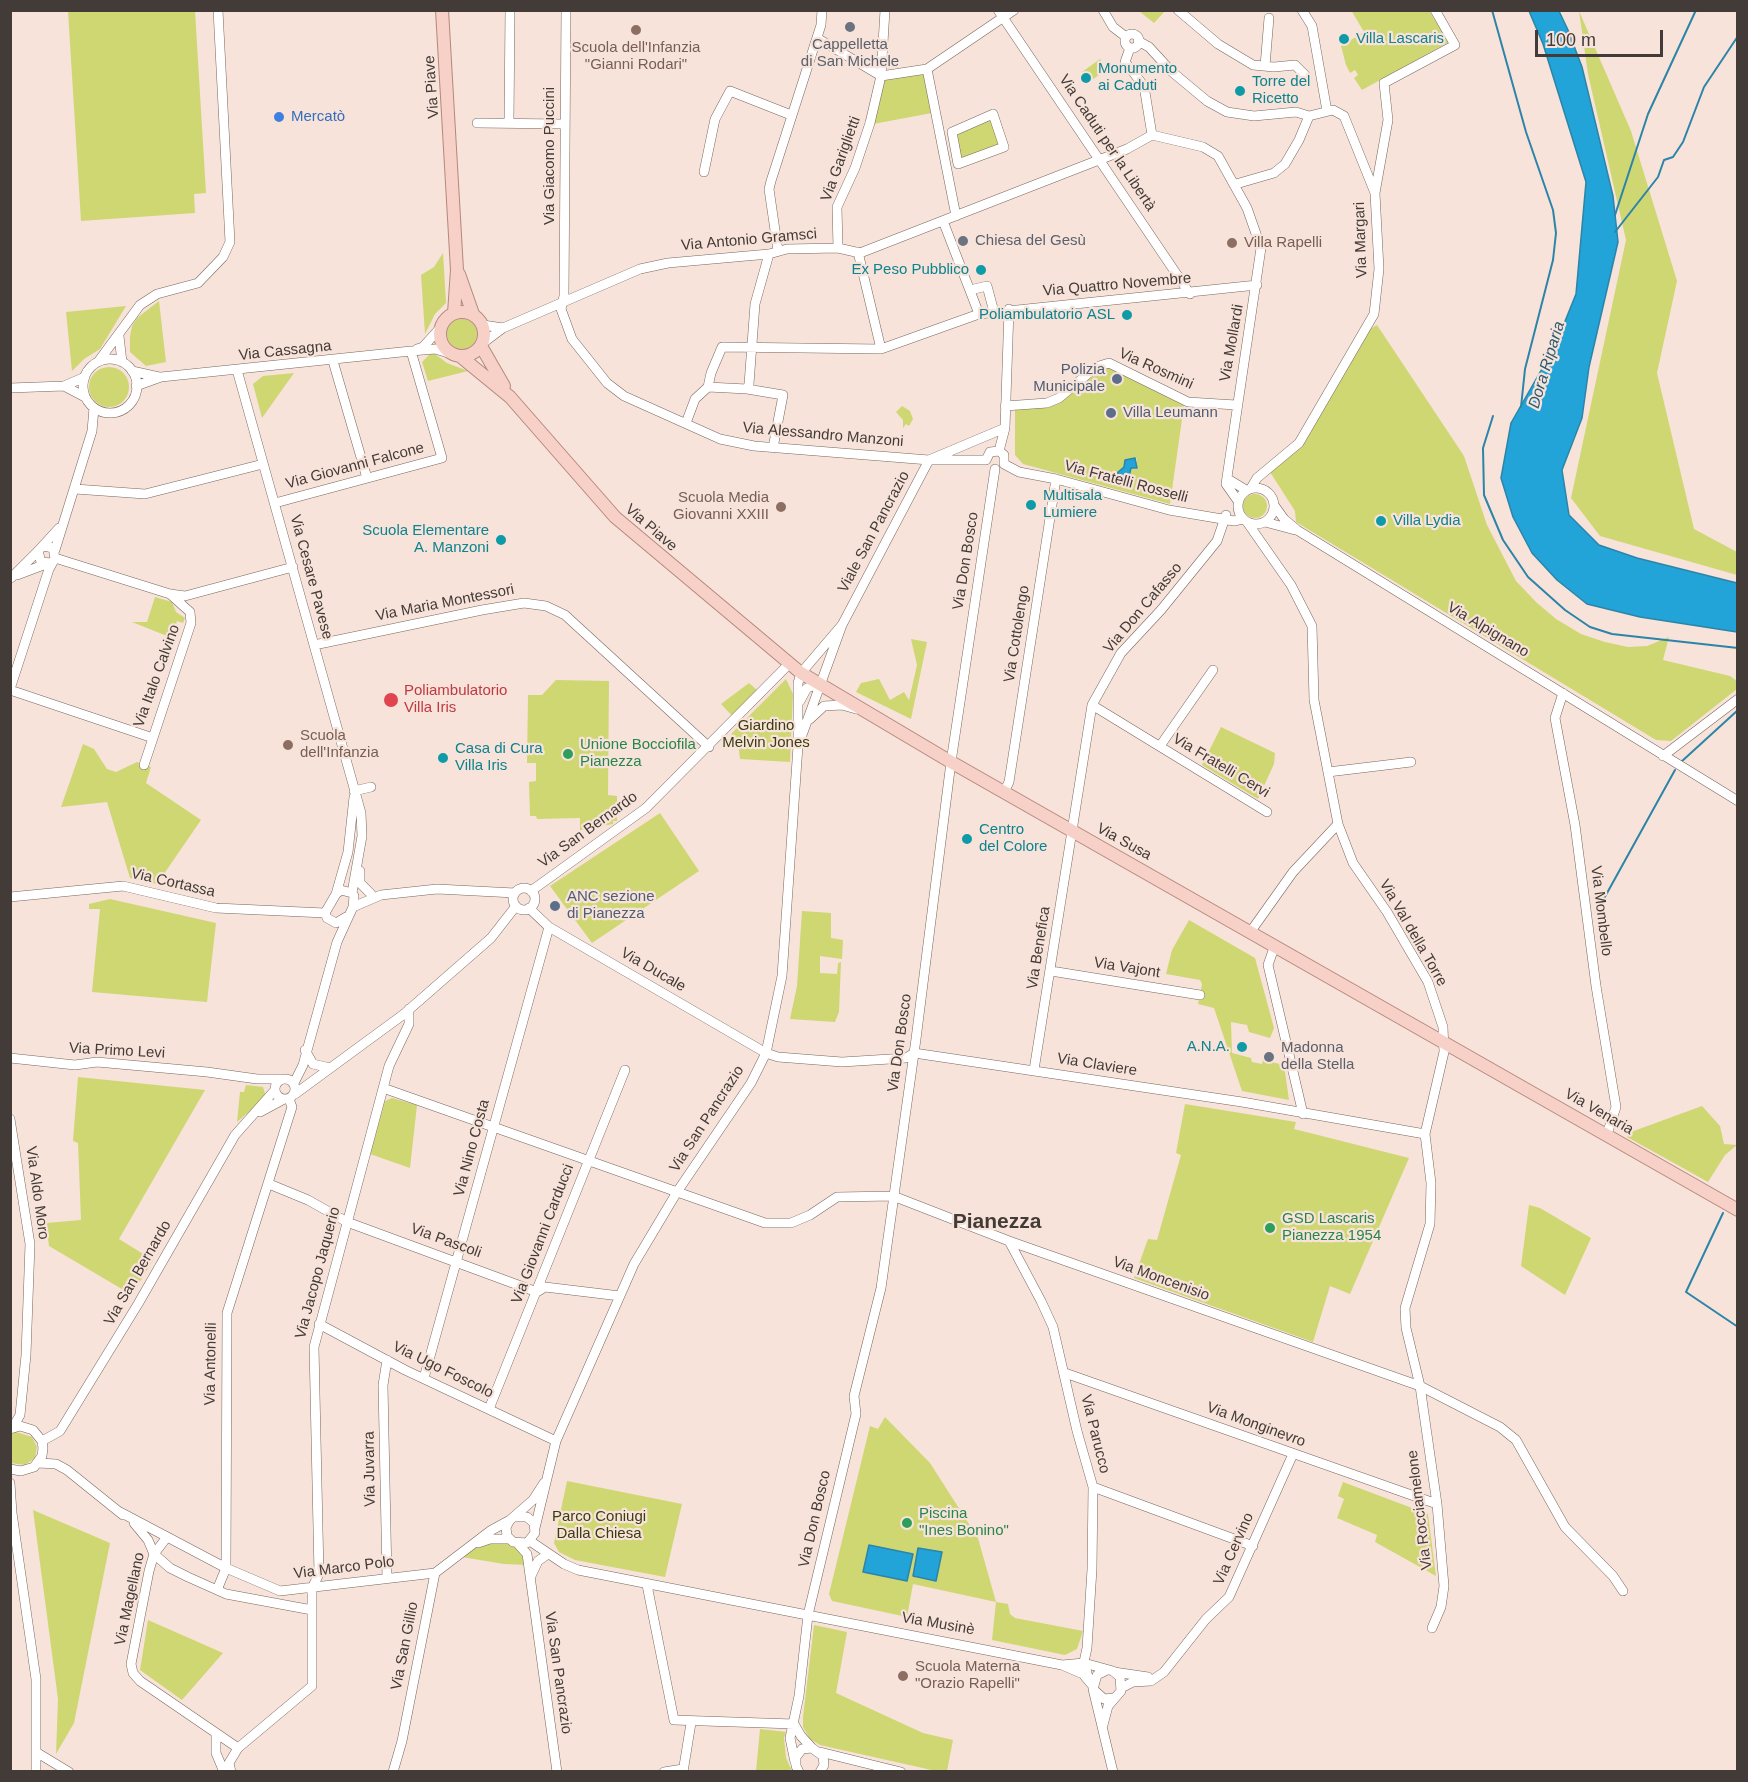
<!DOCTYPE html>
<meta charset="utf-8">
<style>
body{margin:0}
#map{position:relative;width:1748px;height:1782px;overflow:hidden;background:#f7e3d9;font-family:Helvetica,sans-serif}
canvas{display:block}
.frame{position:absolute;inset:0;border:12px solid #433b37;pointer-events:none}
.scale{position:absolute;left:1535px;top:30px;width:128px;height:27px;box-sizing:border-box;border:3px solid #433b37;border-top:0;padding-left:8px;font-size:18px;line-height:21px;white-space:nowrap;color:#433b37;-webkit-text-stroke:4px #f7e3d9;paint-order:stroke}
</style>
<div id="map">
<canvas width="1748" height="1782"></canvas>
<div class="frame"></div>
<div class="scale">100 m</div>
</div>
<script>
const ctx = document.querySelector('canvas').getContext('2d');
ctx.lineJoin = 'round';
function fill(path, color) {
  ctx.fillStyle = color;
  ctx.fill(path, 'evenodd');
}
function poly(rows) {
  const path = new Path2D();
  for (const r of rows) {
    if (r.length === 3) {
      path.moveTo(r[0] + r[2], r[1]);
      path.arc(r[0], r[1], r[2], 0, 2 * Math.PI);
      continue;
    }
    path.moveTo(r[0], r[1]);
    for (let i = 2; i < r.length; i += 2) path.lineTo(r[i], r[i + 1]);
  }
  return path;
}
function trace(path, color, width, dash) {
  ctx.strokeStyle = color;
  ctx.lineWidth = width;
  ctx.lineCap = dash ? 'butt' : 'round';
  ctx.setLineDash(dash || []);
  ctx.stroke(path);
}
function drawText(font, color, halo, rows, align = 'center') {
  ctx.font = font + ' Helvetica,sans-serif';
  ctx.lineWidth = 4.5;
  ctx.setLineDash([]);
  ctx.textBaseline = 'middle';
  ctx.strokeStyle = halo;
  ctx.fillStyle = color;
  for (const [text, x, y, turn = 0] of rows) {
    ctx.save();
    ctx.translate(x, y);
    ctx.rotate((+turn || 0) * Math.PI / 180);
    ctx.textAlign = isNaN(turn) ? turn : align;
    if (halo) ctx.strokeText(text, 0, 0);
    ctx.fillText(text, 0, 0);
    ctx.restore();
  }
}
fill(poly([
 [1351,10,1429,11,1449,42,1362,90,1354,78,1358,75,1355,70,1350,73,1346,65,1341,46,1364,32],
 [68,11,195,11,206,193,194,194,195,213,81,221],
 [1139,11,1165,11,1154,23],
 [1579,11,1631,131,1677,281,1657,373,1694,529,1737,552,1737,575,1600,536,1571,498,1626,240,1588,74],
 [1100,59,1107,69,1089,82,1082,72],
 [919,73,924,75,932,113,873,124,883,80],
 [992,116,1002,146,959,162,954,133],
 [443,253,446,303,435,314,425,334,421,275,434,267],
 [159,301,166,362,146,366,130,352,130,336,132,326,137,318],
 [126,306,100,349,84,359,72,371,66,312],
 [462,334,15],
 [1377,325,1464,456,1487,525,1516,581,1536,602,1556,619,1581,634,1605,642,1628,647,1647,646,1669,637,1663,660,1730,676,1737,681,1737,689,1671,741,1656,740,1296,522,1295,511,1270,472,1304,444,1368,330],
 [432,352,447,363,468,371,428,381,422,362],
 [1110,366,1184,405,1170,504,1023,464,1015,455,1015,407,1046,406],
 [1135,458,1137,459,1136,469,1131,468,1128,480,1117,473,1124,467,1125,460],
 [109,387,20],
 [294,373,262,418,253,384,263,376],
 [902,406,910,411,913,419,909,426,906,424,903,428,903,420,896,412],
 [1255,506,12],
 [155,597,172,602,176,612,185,618,183,623,177,621,172,638,132,622,147,622],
 [911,639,927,642,911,719,856,692,861,683,879,679,890,700,904,692,909,700,917,665],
 [786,679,793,694,790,762,740,759,738,742,731,734],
 [556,680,609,681,608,795,617,796,617,821,613,821,613,824,580,830,580,818,537,819,536,816,530,816,529,782,536,781,536,763,527,763,528,695,542,695],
 [749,683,757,690,736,720,721,704],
 [1221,727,1275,753,1274,764,1258,799,1202,765],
 [83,744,94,749,107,769,116,772,137,762,151,767,146,783,201,820,157,884,130,878,107,802,61,807],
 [660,813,699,871,592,943,550,886],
 [110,899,216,923,207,1002,92,992,100,909,89,909,89,904],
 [802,911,831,913,831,938,843,940,842,959,820,956,820,973,837,974,838,963,841,962,839,1012,835,1022,790,1019,797,986],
 [1189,920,1255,958,1274,1028,1270,1038,1249,1032,1247,1025,1231,1022,1232,1053,1251,1058,1252,1062,1262,1064,1263,1060,1284,1065,1289,1100,1242,1091,1214,1008,1198,1004,1202,984,1200,980,1166,974,1172,950],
 [78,1077,205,1090,119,1239,153,1260,132,1295,49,1246,46,1223,81,1220,78,1143,73,1141],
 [246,1085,263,1087,266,1097,237,1122,240,1092,244,1092],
 [392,1098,417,1105,410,1168,370,1154,385,1101],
 [1185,1104,1296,1122,1294,1129,1409,1158,1350,1294,1330,1286,1313,1342,1134,1278,1148,1239,1157,1240,1181,1155,1176,1153],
 [1702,1106,1720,1126,1724,1144,1737,1145,1725,1155,1708,1182,1627,1137,1631,1132],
 [1529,1205,1540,1208,1591,1238,1565,1295,1521,1266],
 [885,1417,930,1463,978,1538,996,1602,1008,1604,1010,1614,1015,1618,1083,1631,1077,1649,1065,1655,992,1640,996,1602,913,1584,907,1617,832,1601,829,1594,870,1426,878,1429],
 [16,1432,32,1437,37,1447,35,1458,25,1465,11,1463,10,1435],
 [567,1481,682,1504,665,1577,575,1560,559,1552,554,1543],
 [1343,1482,1428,1514,1436,1576,1375,1542,1377,1535,1337,1518,1344,1499,1338,1496],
 [33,1510,110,1543,74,1723,56,1754,58,1699],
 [490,1539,518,1544,528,1565,504,1564,456,1556],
 [148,1620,223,1653,182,1700,140,1670],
 [814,1625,847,1632,836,1693,923,1733,953,1740,947,1771,936,1771,820,1745,810,1739,803,1727,803,1717],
 [760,1729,786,1732,784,1738,786,1758,792,1771,756,1771]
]), '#cfd773');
const water = poly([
 [1529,11,1559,11,1568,30,1582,67,1613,196,1618,242,1589,367,1582,418,1562,470,1569,515,1599,545,1637,558,1737,583,1737,632,1640,617,1587,604,1557,580,1532,553,1513,517,1501,478,1511,423,1555,346,1576,294,1586,182,1543,44,1529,11],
 [1135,458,1137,468,1131,468,1128,481,1123,482,1117,473,1124,467,1125,460,1135,458],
 [869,1545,913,1554,907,1581,863,1572,869,1545],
 [918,1548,942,1552,936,1581,913,1576,918,1548]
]);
fill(water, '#22a4d8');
trace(water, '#2c84a8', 1.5);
trace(poly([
 [1492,10,1526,132,1553,210,1556,233,1553,260,1525,369,1521,407],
 [1615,215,1648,114,1696,10],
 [1615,232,1658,177,1664,160,1673,157,1683,142,1704,87,1738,36],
 [1493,416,1483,448,1484,495,1503,540,1528,577,1565,610,1590,627,1612,634,1738,648],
 [1681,762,1738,710],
 [1596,913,1675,770],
 [1723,1213,1686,1292,1738,1327]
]), '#2c84a8', 2);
const minor = poly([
 [566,10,564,296,561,309,572,339,607,383,624,396,720,439,754,446,929,460,1005,428],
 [998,10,1190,294],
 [1103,10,1113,27,1126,37],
 [1178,10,1218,44,1253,65,1274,67,1295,65,1305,75],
 [1302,10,1312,26,1327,111],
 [1132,41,7],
 [817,38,881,76,927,69,1014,10],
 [1138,41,1149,47,1171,71,1207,101,1227,112,1254,116,1296,112,1309,116],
 [1130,48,1125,62,1144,86,1152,135,1203,147,1218,156,1247,208,1261,248,1226,484,1238,501],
 [1265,66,1269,18],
 [927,69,956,216],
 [993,114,1004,147,958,164,952,132,993,114],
 [1309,116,1333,110,1344,116,1375,193],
 [477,123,564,124],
 [509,123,510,10],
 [704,172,715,119,730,91,791,115],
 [1236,184,1274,173,1285,164,1299,140,1309,116],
 [943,221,979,314],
 [838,248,837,207,855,168,870,123,881,76,885,10],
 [778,251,769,189,771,181,821,25,822,10],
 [858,252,881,349],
 [970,290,987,286,994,312],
 [483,325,503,328],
 [119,336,122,362],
 [483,343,503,328,640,269,668,263,769,254,787,249,838,248,860,253,1127,149,1152,135],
 [417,349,423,347,441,327],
 [110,386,27],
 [333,361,367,478],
 [98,362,140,305,157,294,198,283,223,257,230,242,218,10],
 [237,370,361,813,362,836,352,893],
 [132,371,159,377],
 [64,386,85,397],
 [136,386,161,377,411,351,435,349,452,354],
 [708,387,711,373,722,347,881,349,979,314,1257,285],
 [10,388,64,386,85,377],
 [747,389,783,395,773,448],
 [1005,406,1047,403,1059,398,1096,367,1109,363,1188,402,1236,405],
 [686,423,695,399,708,387,747,389,749,384,755,304,769,254],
 [999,451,1005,428,1009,309],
 [986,460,990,452,999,451,1004,455,1004,464],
 [1004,464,1019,472,1056,479,1169,510,1234,521,1243,519],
 [1228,479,1246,490],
 [1256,506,18],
 [1251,488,1257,478,1299,443,1374,314,1379,269,1375,193,1388,120,1384,83,1455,45,1435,10],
 [75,489,145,494,263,464],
 [275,503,442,458,411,351],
 [1274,505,1284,519,1297,530,1738,801],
 [1247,522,1291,585,1312,626,1314,700,1338,824,1353,863,1387,912,1428,982,1443,1027,1444,1052,1425,1134,1431,1183,1430,1224,1405,1308,1406,1328,1420,1386,1437,1504,1444,1586,1441,1607,1432,1628],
 [1265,522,1295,530],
 [55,550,92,431,94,408],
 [55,558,170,594,185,596,293,567],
 [51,563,41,562,38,551,59,528],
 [17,575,46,564],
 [11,578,40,549],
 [314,645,482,610,524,603,546,606,565,615,709,747],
 [10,689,49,569,55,558,53,548,44,546],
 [10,690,153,738,191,623,190,612,170,594],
 [1563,693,1555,718,1575,825,1596,986,1616,1107,1607,1134],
 [800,701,807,688,819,684],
 [1092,705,1267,812],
 [810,719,824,706,842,705,856,709],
 [798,746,842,625,929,460,986,460],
 [1160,746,1213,670],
 [1663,756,1738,699],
 [144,765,153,738],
 [1328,772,1411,762],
 [354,791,371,787],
 [1004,792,1009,782,1056,479],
 [360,871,360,883,371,894],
 [524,899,11],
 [531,891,646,808,789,664],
 [336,894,348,852,354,797],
 [10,897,123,886,216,908,325,913],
 [353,907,381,895,437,889,515,893],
 [529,908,549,927,766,1053,778,1057,842,1062,906,1058,914,1053,1242,1102,1425,1134],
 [1251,931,1293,872,1338,824],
 [1275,945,1268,965,1303,1114],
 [1051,971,1200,995],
 [305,1050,313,1064,330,1068],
 [10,1058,75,1065,97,1062,207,1072,257,1079,282,1079],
 [1034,1070,1092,705,1121,653,1161,610,1217,541,1226,515],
 [285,1089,10],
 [294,1083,303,1065,337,942,353,907,354,896,352,893,341,890,336,894,325,913,327,918,336,923,346,917],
 [383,1088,765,1223,791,1223,810,1215,837,1197,893,1196,1009,1241,1420,1386,1500,1427,1516,1440,1565,1527,1613,1576,1623,1591],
 [295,1094,404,1014,491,938,516,906],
 [260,1112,284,1099],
 [10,1119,30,1244,26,1355,20,1415,13,1427],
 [269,1184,308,1200,347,1222,537,1292,545,1287,620,1296],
 [1009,1241,1041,1301,1053,1327,1077,1431,1093,1487,1092,1569,1087,1648,1084,1662,1088,1677],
 [319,1324,405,1370,556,1441],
 [1065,1373,1437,1504],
 [424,1378,549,927],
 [489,1409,625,1070],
 [10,1429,20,1426,33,1430,42,1441,43,1448,42,1456,34,1467,21,1471,10,1469],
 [42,1441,60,1431,138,1304,235,1135,275,1090],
 [39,1463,56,1464,67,1470,123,1515],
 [10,1483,12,1513,36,1679,36,1772],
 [1093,1487,1253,1546],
 [120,1512,226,1568,280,1591,435,1573],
 [514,1517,527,1517,534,1523,535,1533,527,1543,513,1542,507,1536,506,1527,510,1520,533,1500,544,1483],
 [134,1523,148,1540,154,1554,170,1568,188,1577,226,1594,312,1610],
 [535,1528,556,1441,634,1264,677,1192,751,1083,766,1053,782,976,798,746,798,683,801,673,842,625],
 [167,1537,154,1554,149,1571,131,1664,133,1673,140,1681,238,1748],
 [530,1541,564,1564,578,1570,1062,1665,1083,1674,1093,1686],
 [478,1543,490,1539,509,1539],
 [518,1544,527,1554,557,1772],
 [531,1576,538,1561,548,1554],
 [387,1578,383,1385,387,1360],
 [647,1585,674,1720,794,1724],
 [217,1590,226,1568,227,1313,292,1107,289,1099],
 [1062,1665,1084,1663,1113,1671,1120,1677,1121,1691,1108,1706,1103,1725],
 [1107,1670,1097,1675,1093,1689,1104,1699,1114,1698],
 [1114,1672,1148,1677],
 [1121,1688,1133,1682,1151,1681,1164,1672,1206,1619,1229,1597,1293,1454],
 [1093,1689,1113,1772],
 [794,1724,801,1736,812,1748],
 [216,1734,216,1753,224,1772],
 [36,1752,69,1772],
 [820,1752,901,1772],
 [795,1762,790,1738,799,1696,808,1615,856,1414,854,1396,881,1288,916,1039,951,762,995,469],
 [231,1772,229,1763,238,1748,312,1686,312,1588,319,1574,314,1347,389,1066,409,1024,409,1009],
 [393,1772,402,1741,435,1573,490,1531,510,1520],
 [664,1772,683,1769],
 [683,1772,691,1723],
 [799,1772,796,1766,796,1757,802,1749,812,1748,823,1756,824,1765,820,1772]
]);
const major = poly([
 [442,10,457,270,454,313],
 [459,274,473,314],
 [462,334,22],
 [481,346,504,386],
 [460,356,510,397,615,517,801,673,951,762,1738,1210]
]);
trace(minor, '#78675e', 10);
trace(major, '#b5887d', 14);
trace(minor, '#fff', 9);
trace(major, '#f7d1c8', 12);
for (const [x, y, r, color] of [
 [850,27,6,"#6b7280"],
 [636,30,6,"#8d6e63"],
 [1344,39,6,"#0f9aa8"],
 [1086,78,6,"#0f9aa8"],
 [1240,91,6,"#0f9aa8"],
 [279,117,6,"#3f7fe0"],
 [963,241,6,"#6b7280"],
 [1232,243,6,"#8d6e63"],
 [981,270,6,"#0f9aa8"],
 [1127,315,6,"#0f9aa8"],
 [1117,379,6,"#5c6f8a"],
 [1111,413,6,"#5c6f8a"],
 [1031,505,6,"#0f9aa8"],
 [781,507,6,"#8d6e63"],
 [1381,521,6,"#0f9aa8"],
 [501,540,6,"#0f9aa8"],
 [391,700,8,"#e0444e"],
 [288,745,6,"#8d6e63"],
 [568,754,6,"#2e9e5b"],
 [443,758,6,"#0f9aa8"],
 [967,839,6,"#0f9aa8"],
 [555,906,6,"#5c6f8a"],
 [1242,1047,6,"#0f9aa8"],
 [1269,1057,6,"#6b7280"],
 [1270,1228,6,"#2e9e5b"],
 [907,1523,6,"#2e9e5b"],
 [903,1676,6,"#8d6e63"]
]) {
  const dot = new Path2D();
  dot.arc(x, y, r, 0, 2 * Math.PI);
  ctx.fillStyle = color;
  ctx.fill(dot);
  trace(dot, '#f7e3d9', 2);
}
drawText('15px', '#0d838f', '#f7e3d9', [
 ["Villa Lascaris",1356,39],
 ["Monumento",1098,69],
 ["ai Caduti",1098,86],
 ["Torre del",1252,82],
 ["Ricetto",1252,99],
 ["Ex Peso Pubblico",969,270,"right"],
 ["Poliambulatorio ASL",1115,315,"right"],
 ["Multisala",1043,496],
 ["Lumiere",1043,513],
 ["Villa Lydia",1393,521],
 ["Scuola Elementare",489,531,"right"],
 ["A. Manzoni",489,548,"right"],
 ["Casa di Cura",455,749],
 ["Villa Iris",455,766],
 ["Centro",979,830],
 ["del Colore",979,847],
 ["A.N.A.",1230,1047,"right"]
], 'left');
drawText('15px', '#5b616d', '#f7e3d9', [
 ["Cappelletta",850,45,"center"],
 ["di San Michele",850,62,"center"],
 ["Chiesa del Gesù",975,241],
 ["Madonna",1281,1048],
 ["della Stella",1281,1065]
], 'left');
drawText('15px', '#785e54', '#f7e3d9', [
 ["Scuola dell'Infanzia",636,48,"center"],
 ["\"Gianni Rodari\"",636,65,"center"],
 ["Villa Rapelli",1244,243],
 ["Scuola Media",769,498,"right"],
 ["Giovanni XXIII",769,515,"right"],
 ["Scuola",300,736],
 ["dell'Infanzia",300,753],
 ["Scuola Materna",915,1667],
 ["\"Orazio Rapelli\"",915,1684]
], 'left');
drawText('15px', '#433b37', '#f7e3d9', [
 ["Via Piave",432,87,-94],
 ["Via Caduti per la Libertà",1107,143,56],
 ["Via Giacomo Puccini",550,156,-90],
 ["Via Gariglietti",841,159,-70],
 ["Via Antonio Gramsci",749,240,-5],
 ["Via Margari",1361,240,-92],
 ["Via Quattro Novembre",1117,285,-5],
 ["Via Mollardi",1232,343,-80],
 ["Via Cassagna",285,351,-6],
 ["Via Rosmini",1156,369,24],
 ["Via Alessandro Manzoni",823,435,5],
 ["Via Giovanni Falcone",355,466,-15],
 ["Via Fratelli Rosselli",1126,482,15],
 ["Via Piave",651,528,41],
 ["Viale San Pancrazio",874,532,-62],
 ["Via Don Bosco",966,561,-81],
 ["Via Cesare Pavese",311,577,75],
 ["Via Maria Montessori",445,603,-11],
 ["Via Don Cafasso",1143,608,-50],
 ["Via Alpignano",1488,630,31],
 ["Via Cottolengo",1017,634,-81],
 ["Via Italo Calvino",157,676,-70],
 ["Via Fratelli Cervi",1221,766,31],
 ["Via San Bernardo",588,830,-36],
 ["Via Susa",1124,842,29],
 ["Via Cortassa",173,883,13],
 ["Via Mombello",1601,911,83],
 ["Via Val della Torre",1413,933,60],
 ["Via Benefica",1039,948,-81],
 ["Via Vajont",1127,968,9],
 ["Via Ducale",653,970,30],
 ["Via Don Bosco",900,1043,-82],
 ["Via Primo Levi",117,1051,3],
 ["Via Claviere",1097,1065,9],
 ["Via Venaria",1599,1112,30],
 ["Via San Pancrazio",707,1119,-57],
 ["Via Nino Costa",472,1148,-75],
 ["Via Aldo Moro",37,1193,82],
 ["Via Giovanni Carducci",543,1234,-69],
 ["Via Pascoli",446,1241,20],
 ["Via San Bernardo",138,1273,-60],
 ["Via Jacopo Jaquerio",318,1273,-75],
 ["Via Moncenisio",1161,1279,20],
 ["Via Antonelli",211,1364,-89],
 ["Via Ugo Foscolo",443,1370,26],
 ["Via Monginevro",1256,1425,20],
 ["Via Parucco",1095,1434,76],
 ["Via Juvarra",370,1469,-91],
 ["Via Rocciamelone",1420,1510,-97],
 ["Via Don Bosco",815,1519,-77],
 ["Via Cervino",1234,1549,-66],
 ["Via Marco Polo",344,1568,-7],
 ["Via Magellano",130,1599,-78],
 ["Via Musinè",938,1624,10],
 ["Via San Gillio",405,1646,-79],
 ["Via San Pancrazio",558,1673,82]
]);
drawText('15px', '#366cbe', '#f7e3d9', [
 ["Mercatò",291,117]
], 'left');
drawText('15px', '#4e5e75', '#f7e3d9', [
 ["Polizia",1105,370,"right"],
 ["Municipale",1105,387,"right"],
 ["Villa Leumann",1123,413],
 ["ANC sezione",567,897],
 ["di Pianezza",567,914]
], 'left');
drawText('15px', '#be3a42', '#f7e3d9', [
 ["Poliambulatorio",404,691],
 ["Villa Iris",404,708]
], 'left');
drawText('15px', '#3a3d11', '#f7e3d9', [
 ["Giardino",766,726],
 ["Melvin Jones",766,743],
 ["Parco Coniugi",599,1517],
 ["Dalla Chiesa",599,1534]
]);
drawText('15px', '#27864d', '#f7e3d9', [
 ["Unione Bocciofila",580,745],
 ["Pianezza",580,762],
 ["GSD Lascaris",1282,1219],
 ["Pianezza 1954",1282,1236],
 ["Piscina",919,1514],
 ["\"Ines Bonino\"",919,1531]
], 'left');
drawText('italic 16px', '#2c5b72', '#f7e3d9', [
 ["Dora Riparia",1547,365,-73]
]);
drawText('bold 21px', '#433b37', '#f7e3d9', [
 ["Pianezza",997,1222]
]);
</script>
